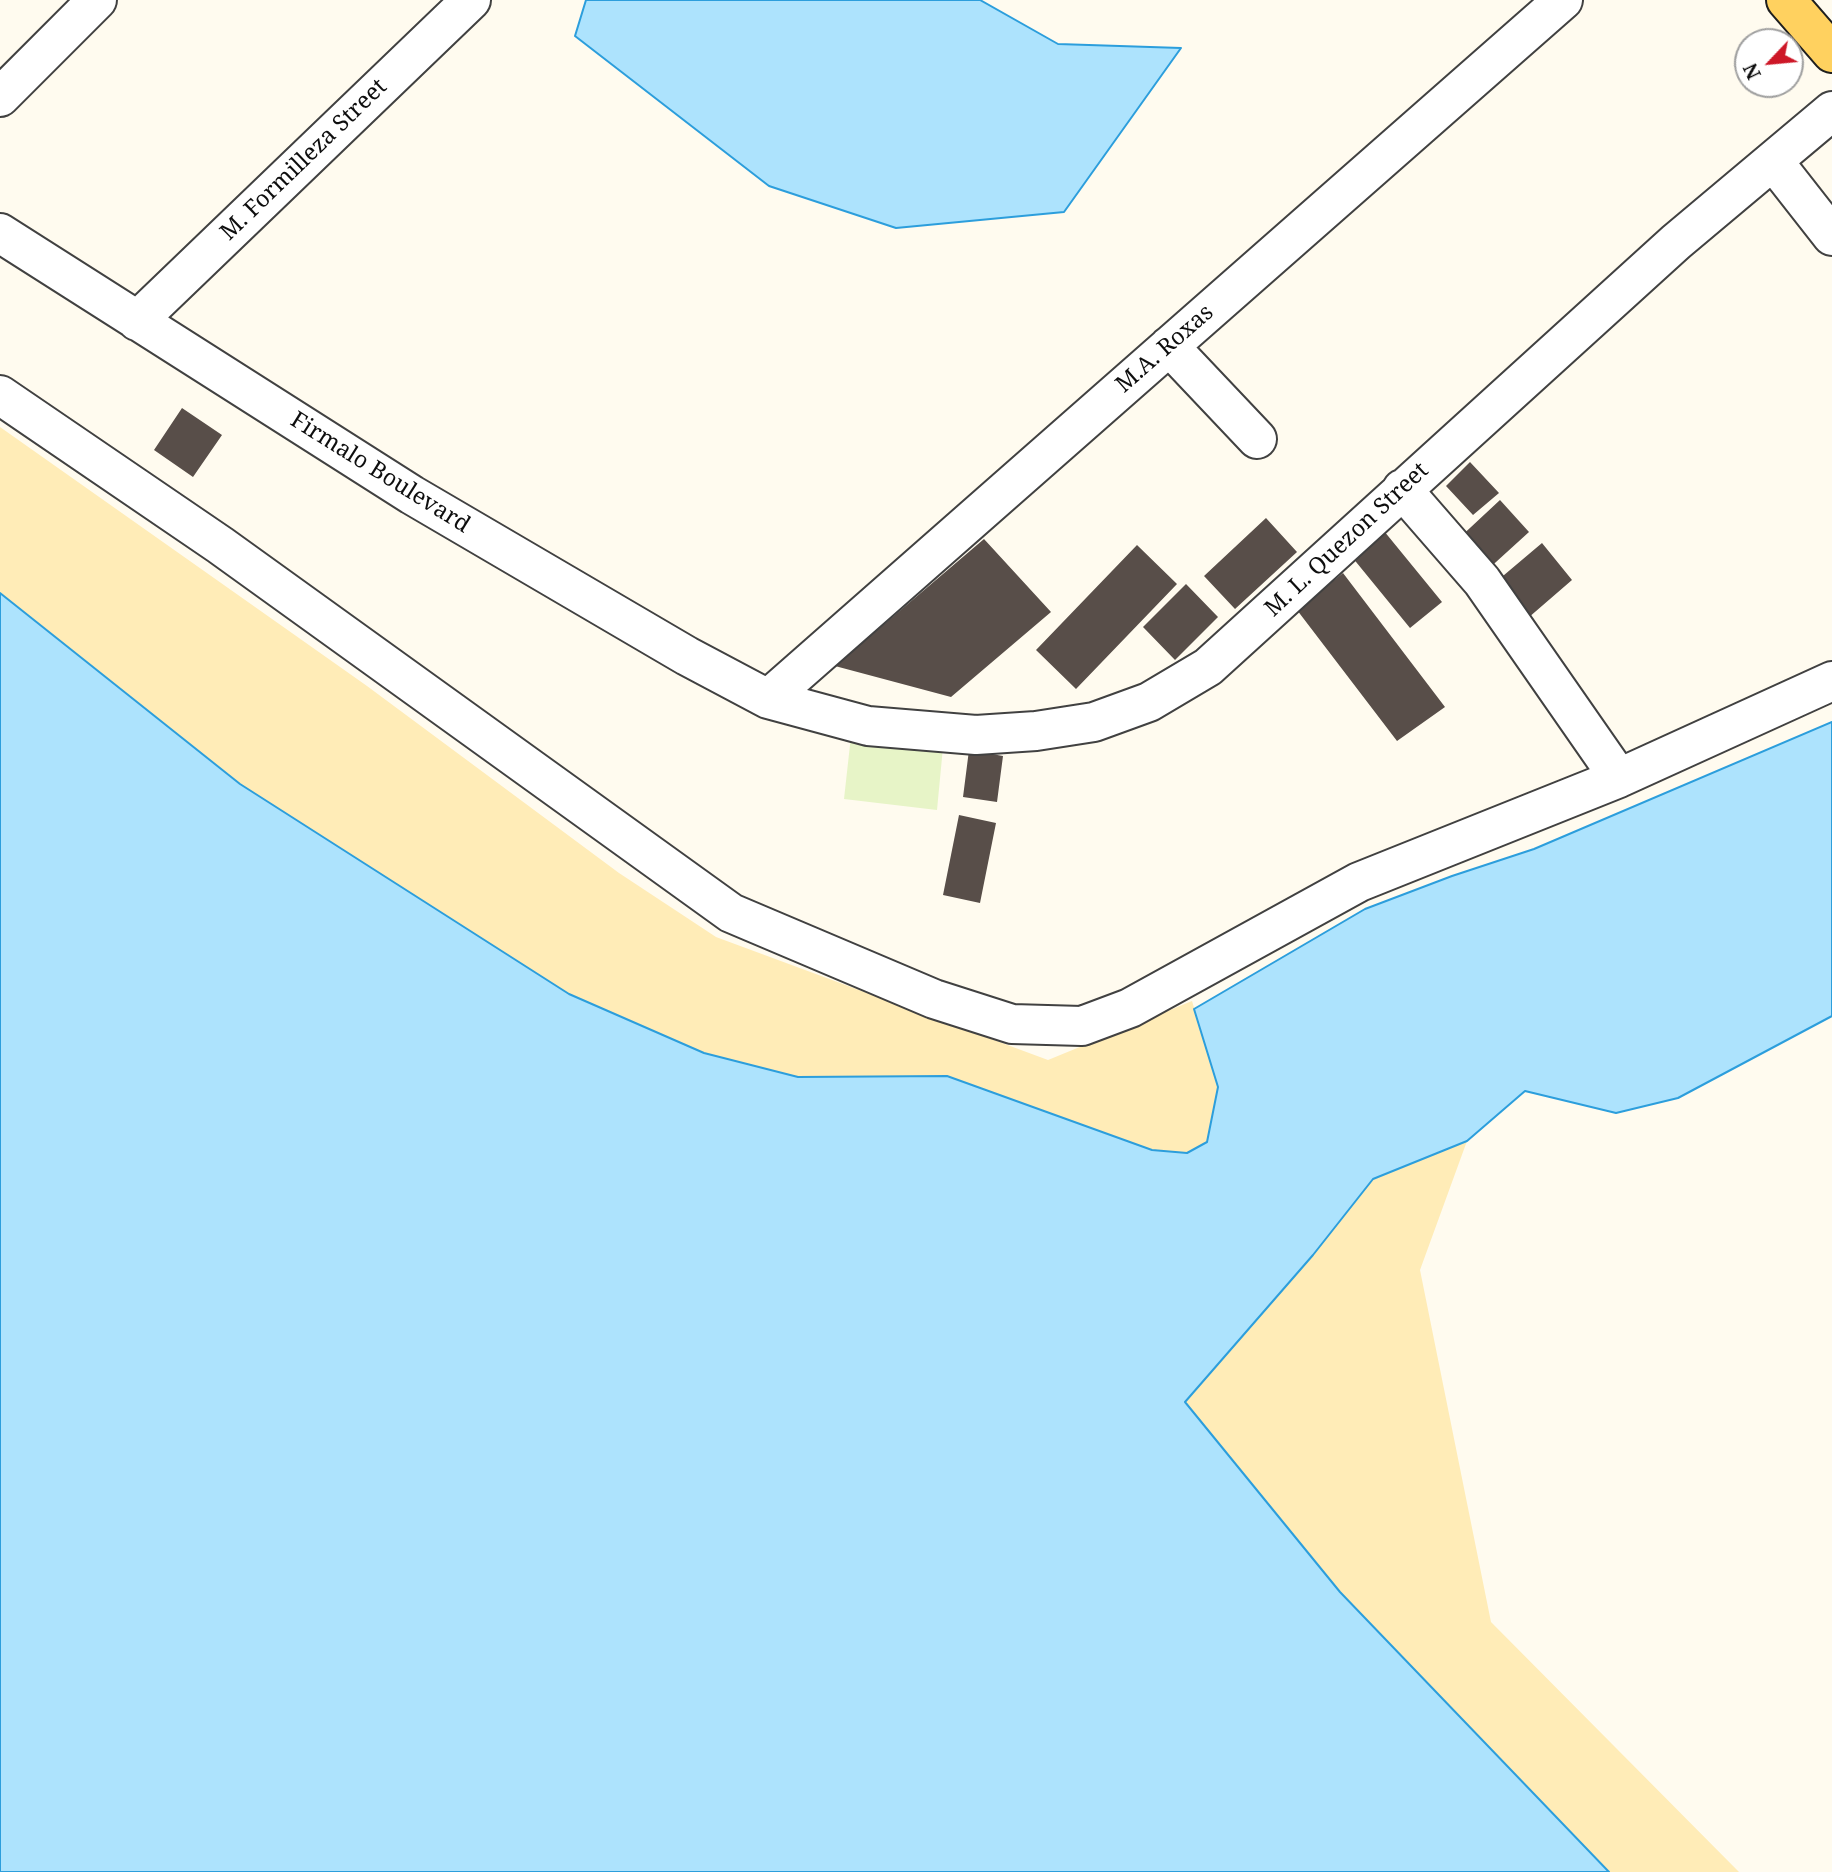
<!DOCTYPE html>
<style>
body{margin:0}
#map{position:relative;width:1832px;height:1872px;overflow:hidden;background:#fffbef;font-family:"Noto Serif",serif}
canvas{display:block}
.north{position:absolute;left:1734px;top:28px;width:70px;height:70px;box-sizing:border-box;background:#fff;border:2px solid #9f9f9f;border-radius:50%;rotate:244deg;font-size:19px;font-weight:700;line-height:28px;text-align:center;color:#0e0e0e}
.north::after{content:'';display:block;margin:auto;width:24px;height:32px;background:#cd1727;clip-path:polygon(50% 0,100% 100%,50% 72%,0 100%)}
</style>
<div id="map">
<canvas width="1832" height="1872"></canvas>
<div class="north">N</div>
</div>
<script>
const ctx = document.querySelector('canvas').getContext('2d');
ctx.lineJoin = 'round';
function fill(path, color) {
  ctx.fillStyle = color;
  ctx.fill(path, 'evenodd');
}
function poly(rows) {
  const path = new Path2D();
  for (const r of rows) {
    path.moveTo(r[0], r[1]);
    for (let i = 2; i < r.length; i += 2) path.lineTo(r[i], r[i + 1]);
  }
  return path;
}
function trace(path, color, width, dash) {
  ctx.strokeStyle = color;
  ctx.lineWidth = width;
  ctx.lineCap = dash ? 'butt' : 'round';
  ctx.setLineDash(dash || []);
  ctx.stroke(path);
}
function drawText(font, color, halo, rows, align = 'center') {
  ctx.font = font + ' "Noto Serif",serif';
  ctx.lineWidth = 7;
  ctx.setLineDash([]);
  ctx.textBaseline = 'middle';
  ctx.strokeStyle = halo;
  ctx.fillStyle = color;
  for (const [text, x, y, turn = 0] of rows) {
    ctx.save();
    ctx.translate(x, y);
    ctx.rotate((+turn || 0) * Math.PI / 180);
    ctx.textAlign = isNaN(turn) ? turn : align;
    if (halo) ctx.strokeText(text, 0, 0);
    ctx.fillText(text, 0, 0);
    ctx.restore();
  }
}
fill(poly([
 [0,427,367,686,619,873,716,937,1048,1060,1192,1001,1218,1087,1207,1142,1188,1153,1152,1150,947,1076,798,1077,704,1053,569,994,240,784,0,593],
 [1467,1141,1420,1270,1491,1622,1739,1872,1609,1872,1340,1592,1184,1402,1313,1255,1373,1179]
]), '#ffecb7');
fill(poly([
 [851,736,943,747,937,810,844,799]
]), '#e7f4c7');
const water = poly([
 [586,0,980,0,1058,44,1181,48,1064,212,896,228,769,186,575,36,586,0],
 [0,593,240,784,569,994,704,1053,798,1077,947,1076,1152,1150,1187,1153,1207,1142,1218,1087,1194,1009,1365,909,1452,876,1534,849,1832,722,1832,1016,1678,1098,1616,1113,1525,1091,1467,1141,1373,1179,1313,1255,1185,1402,1340,1592,1609,1872,0,1872,0,593]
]);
fill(water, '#ade3fd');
trace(water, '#2c9edc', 2);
fill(poly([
 [182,408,222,435,193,477,154,450],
 [1470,462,1499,493,1473,515,1446,486],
 [1500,500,1529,532,1485,572,1456,541],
 [1266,518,1297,552,1235,609,1204,576],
 [1384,531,1442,602,1410,628,1352,557],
 [984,539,1051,612,951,697,835,666],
 [1542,543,1572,580,1528,618,1497,581],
 [1137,545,1177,584,1076,689,1036,650],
 [1343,573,1445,707,1397,741,1297,610],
 [1186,584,1218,617,1175,660,1143,627],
 [969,750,1003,756,997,802,963,797],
 [959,815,996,823,980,903,943,895]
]), '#584e49');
const minor = poly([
 [0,97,97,0],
 [1774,162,1832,236],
 [0,233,412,495,687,656,768,699,868,726,976,735,1036,731,1094,722,1149,702,1208,667,1676,242,1832,111],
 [137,321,471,0],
 [1169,346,1257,439],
 [0,395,220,545,731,913,934,999,1012,1024,1082,1026,1130,1008,1359,882,1619,778,1832,681],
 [1402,489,1482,581,1619,778],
 [768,699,1563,0]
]);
const major = poly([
 [1786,0,1832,53]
]);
trace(minor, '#414141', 42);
trace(major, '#1f1f1f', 42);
trace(minor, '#fff', 38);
trace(major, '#ffd15f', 38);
drawText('23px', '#0e0e0e', '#fff', [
 ["M. Formilleza Street",304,160,-44],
 ["M.A. Roxas",1165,349,-41],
 ["Firmalo Boulevard",380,473,32],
 ["M. L. Quezon Street",1347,540,-43]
]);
</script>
